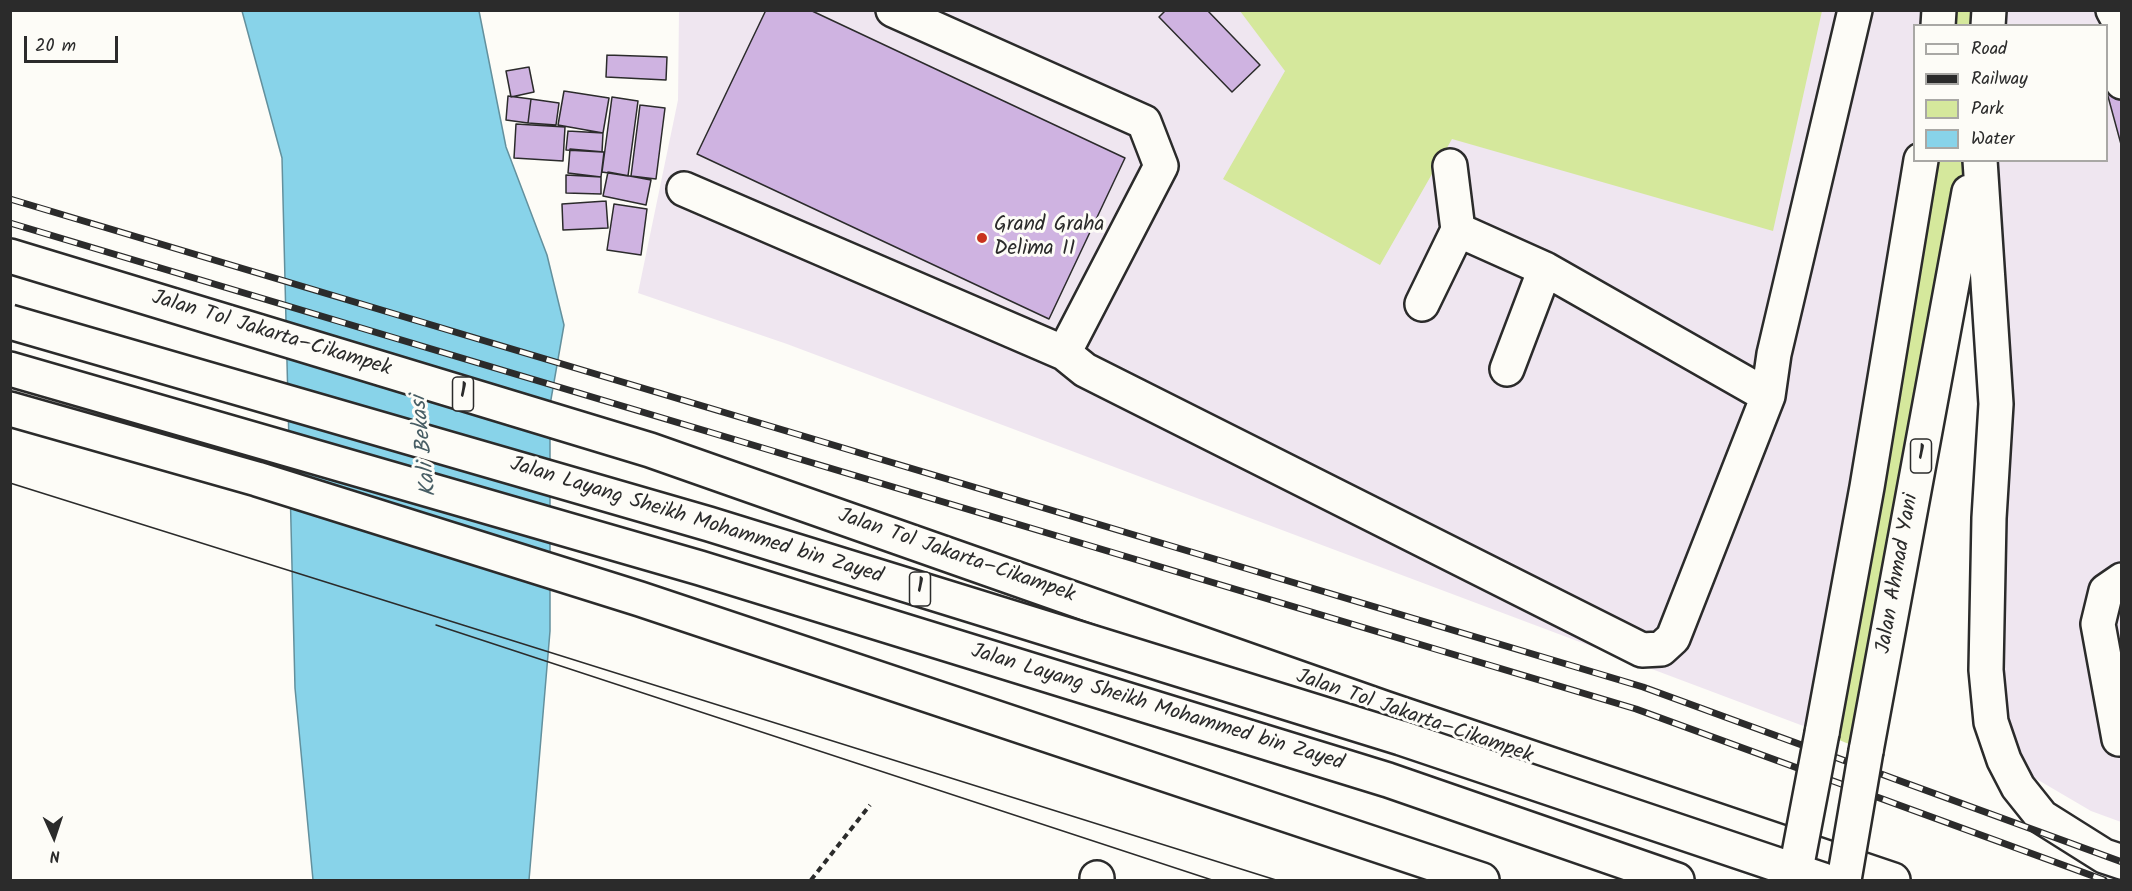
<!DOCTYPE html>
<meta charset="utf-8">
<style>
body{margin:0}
#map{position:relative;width:2132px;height:891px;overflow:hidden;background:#fdfcf7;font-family:Kalam,sans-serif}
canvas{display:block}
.frame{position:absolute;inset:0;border:12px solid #2b2b2b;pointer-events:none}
.legend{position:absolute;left:1913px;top:24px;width:195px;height:138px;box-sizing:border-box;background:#fdfcf7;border:2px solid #a9a8a5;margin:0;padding:8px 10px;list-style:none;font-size:18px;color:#2b2b2b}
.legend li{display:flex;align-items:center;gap:12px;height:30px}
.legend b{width:30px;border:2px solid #a9a8a5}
.north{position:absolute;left:24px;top:807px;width:60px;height:60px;-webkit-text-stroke:4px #fdfcf7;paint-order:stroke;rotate:177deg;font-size:16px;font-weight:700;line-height:24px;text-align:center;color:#2b2b2b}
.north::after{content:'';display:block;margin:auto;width:21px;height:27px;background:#2b2b2b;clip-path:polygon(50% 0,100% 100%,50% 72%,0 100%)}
.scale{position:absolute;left:24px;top:36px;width:94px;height:27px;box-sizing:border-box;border:3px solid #2b2b2b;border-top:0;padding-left:8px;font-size:18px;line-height:21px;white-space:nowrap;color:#2b2b2b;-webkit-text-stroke:4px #fdfcf7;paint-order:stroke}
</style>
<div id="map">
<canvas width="2132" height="891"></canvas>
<div class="frame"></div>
<ul class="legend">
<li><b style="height:8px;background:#fdfcf7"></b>Road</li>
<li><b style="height:8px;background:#2b2b2b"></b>Railway</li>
<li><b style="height:16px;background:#d5e89c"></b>Park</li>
<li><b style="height:16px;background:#88d3e9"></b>Water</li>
</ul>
<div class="north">N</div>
<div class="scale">20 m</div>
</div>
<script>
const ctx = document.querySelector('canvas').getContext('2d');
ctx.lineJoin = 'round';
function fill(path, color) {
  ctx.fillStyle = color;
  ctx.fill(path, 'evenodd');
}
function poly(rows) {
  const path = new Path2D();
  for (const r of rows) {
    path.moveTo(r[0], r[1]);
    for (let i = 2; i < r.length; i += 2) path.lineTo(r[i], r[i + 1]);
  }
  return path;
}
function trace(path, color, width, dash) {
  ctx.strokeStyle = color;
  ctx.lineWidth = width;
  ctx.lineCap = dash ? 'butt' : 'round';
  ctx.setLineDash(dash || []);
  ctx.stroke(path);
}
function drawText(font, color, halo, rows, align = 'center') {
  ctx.font = font + ' Kalam,sans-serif';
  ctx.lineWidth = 6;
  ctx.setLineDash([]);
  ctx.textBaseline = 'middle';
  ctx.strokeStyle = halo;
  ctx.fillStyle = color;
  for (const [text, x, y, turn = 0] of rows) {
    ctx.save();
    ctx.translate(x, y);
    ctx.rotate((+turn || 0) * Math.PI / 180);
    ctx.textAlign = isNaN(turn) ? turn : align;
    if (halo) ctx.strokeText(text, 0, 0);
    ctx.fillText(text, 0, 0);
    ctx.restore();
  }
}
fill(poly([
 [679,11,1939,11,1938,25,1914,26,1914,160,1822,733,787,344,638,293,678,100],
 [1989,11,2121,11,2121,822,2091,811,2004,760,1980,161,2106,160,2106,26,1988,25]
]), '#efe6f0');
fill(poly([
 [1240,11,1822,11,1773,231,1452,139,1380,265,1223,179,1285,71],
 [1939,11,1989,11,1988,25,1938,26],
 [1921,161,1974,161,1866,751,1822,733]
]), '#d5e89c');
const water = poly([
 [242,11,479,11,506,147,547,255,564,325,550,405,550,631,529,880,313,880,295,688,282,158,242,11]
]);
fill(water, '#88d3e9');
trace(water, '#63909d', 1.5);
const building = poly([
 [766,10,810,10,1125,158,1049,319,697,154,766,10],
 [1166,10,1207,10,1260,65,1232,92,1159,17,1166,10],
 [2106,30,2122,30,2122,148,2106,89,2106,30],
 [607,55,667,57,666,80,606,77,607,55],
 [529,67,534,92,511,97,506,71,529,67],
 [564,91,609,98,603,133,558,125,564,91],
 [508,96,531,99,528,123,506,120,508,96],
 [612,97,638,101,628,176,602,172,612,97],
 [531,99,559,103,556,125,528,123,531,99],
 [640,105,665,108,656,179,631,176,640,105],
 [516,124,565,127,563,161,514,158,516,124],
 [568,131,603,133,602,152,566,150,568,131],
 [570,149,604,152,601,177,568,173,570,149],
 [608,172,651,180,646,205,603,196,608,172],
 [566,175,601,177,601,194,566,193,566,175],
 [606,201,608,228,563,230,562,204,606,201],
 [614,204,647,209,641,255,607,250,614,204]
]);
fill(building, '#cfb3e1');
trace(building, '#2b2b2b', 1.5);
const minor = poly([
 [893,10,1144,122,1161,166,1064,353],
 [2113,10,2119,21,2122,82],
 [1450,166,1458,230,1545,269,1768,396],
 [684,189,1064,353,1085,370,1642,650,1661,649,1673,638,1768,396,1774,354,1855,10],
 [1422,304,1458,230],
 [1507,369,1545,269],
 [2119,739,2098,624,2106,591,2122,580],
 [1097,880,1097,878]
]);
const highway = poly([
 [1938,26,1939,10],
 [1988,26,1989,10],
 [1980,160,1996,404,1989,518,1986,670,1991,722,2004,760,2018,787,2042,817,2104,856,2122,862],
 [10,256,650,450,1384,708,1893,880],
 [10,369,700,568,1388,780,1677,880],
 [10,409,257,479,640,599,1482,880],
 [1822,733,1867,487,1921,160],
 [1866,751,1969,192]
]);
trace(minor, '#2b2b2b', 38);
trace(highway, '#2b2b2b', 38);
trace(poly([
 [811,880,870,805]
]), '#2b2b2b', 4, [6, 4.5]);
trace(minor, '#fdfcf7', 33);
trace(highway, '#fdfcf7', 33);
trace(poly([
 [10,483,1276,880],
 [436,625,1212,880]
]), '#2b2b2b', 1.5);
const rail = poly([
 [10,199,1643,687,2122,862],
 [10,223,1636,709,2104,880]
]);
trace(rail, '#2b2b2b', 7);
trace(rail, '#fdfcf7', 4.5, [14]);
const highwayBridge = poly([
 [10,322,709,524,1401,738,1823,880],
 [1794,880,1822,733],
 [1844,880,1866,751]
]);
trace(highwayBridge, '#2b2b2b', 38, []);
trace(highwayBridge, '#fdfcf7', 33);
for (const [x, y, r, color] of [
 [982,238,6,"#c8321e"]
]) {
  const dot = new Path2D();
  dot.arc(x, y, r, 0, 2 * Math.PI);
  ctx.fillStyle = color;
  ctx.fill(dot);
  trace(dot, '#fdfcf7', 2);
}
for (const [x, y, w] of [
 [463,394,21],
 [1921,456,21],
 [920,589,21]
]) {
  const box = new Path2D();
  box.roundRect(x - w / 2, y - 17, w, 34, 4.5);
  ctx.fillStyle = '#fdfcf7';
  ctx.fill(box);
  trace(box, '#2b2b2b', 1.5);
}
drawText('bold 20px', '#2b2b2b', null, [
 ["1",463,394],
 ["1",1921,456],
 ["1",920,589]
]);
drawText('21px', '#2b2b2b', '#fdfcf7', [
 ["Grand Graha",994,226],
 ["Delima II",994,250]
], 'left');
drawText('21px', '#2b2b2b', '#fdfcf7', [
 ["Jalan Tol Jakarta–Cikampek",271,335,17],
 ["Jalan Layang Sheikh Mohammed bin Zayed",696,522,17],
 ["Jalan Tol Jakarta–Cikampek",956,557,19],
 ["Jalan Ahmad Yani",1899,574,-80],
 ["Jalan Layang Sheikh Mohammed bin Zayed",1157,709,17],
 ["Jalan Tol Jakarta–Cikampek",1414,718,19]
]);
drawText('italic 22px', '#475d64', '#fdfcf7', [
 ["Kali Bekasi",426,446,-96]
]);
</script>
